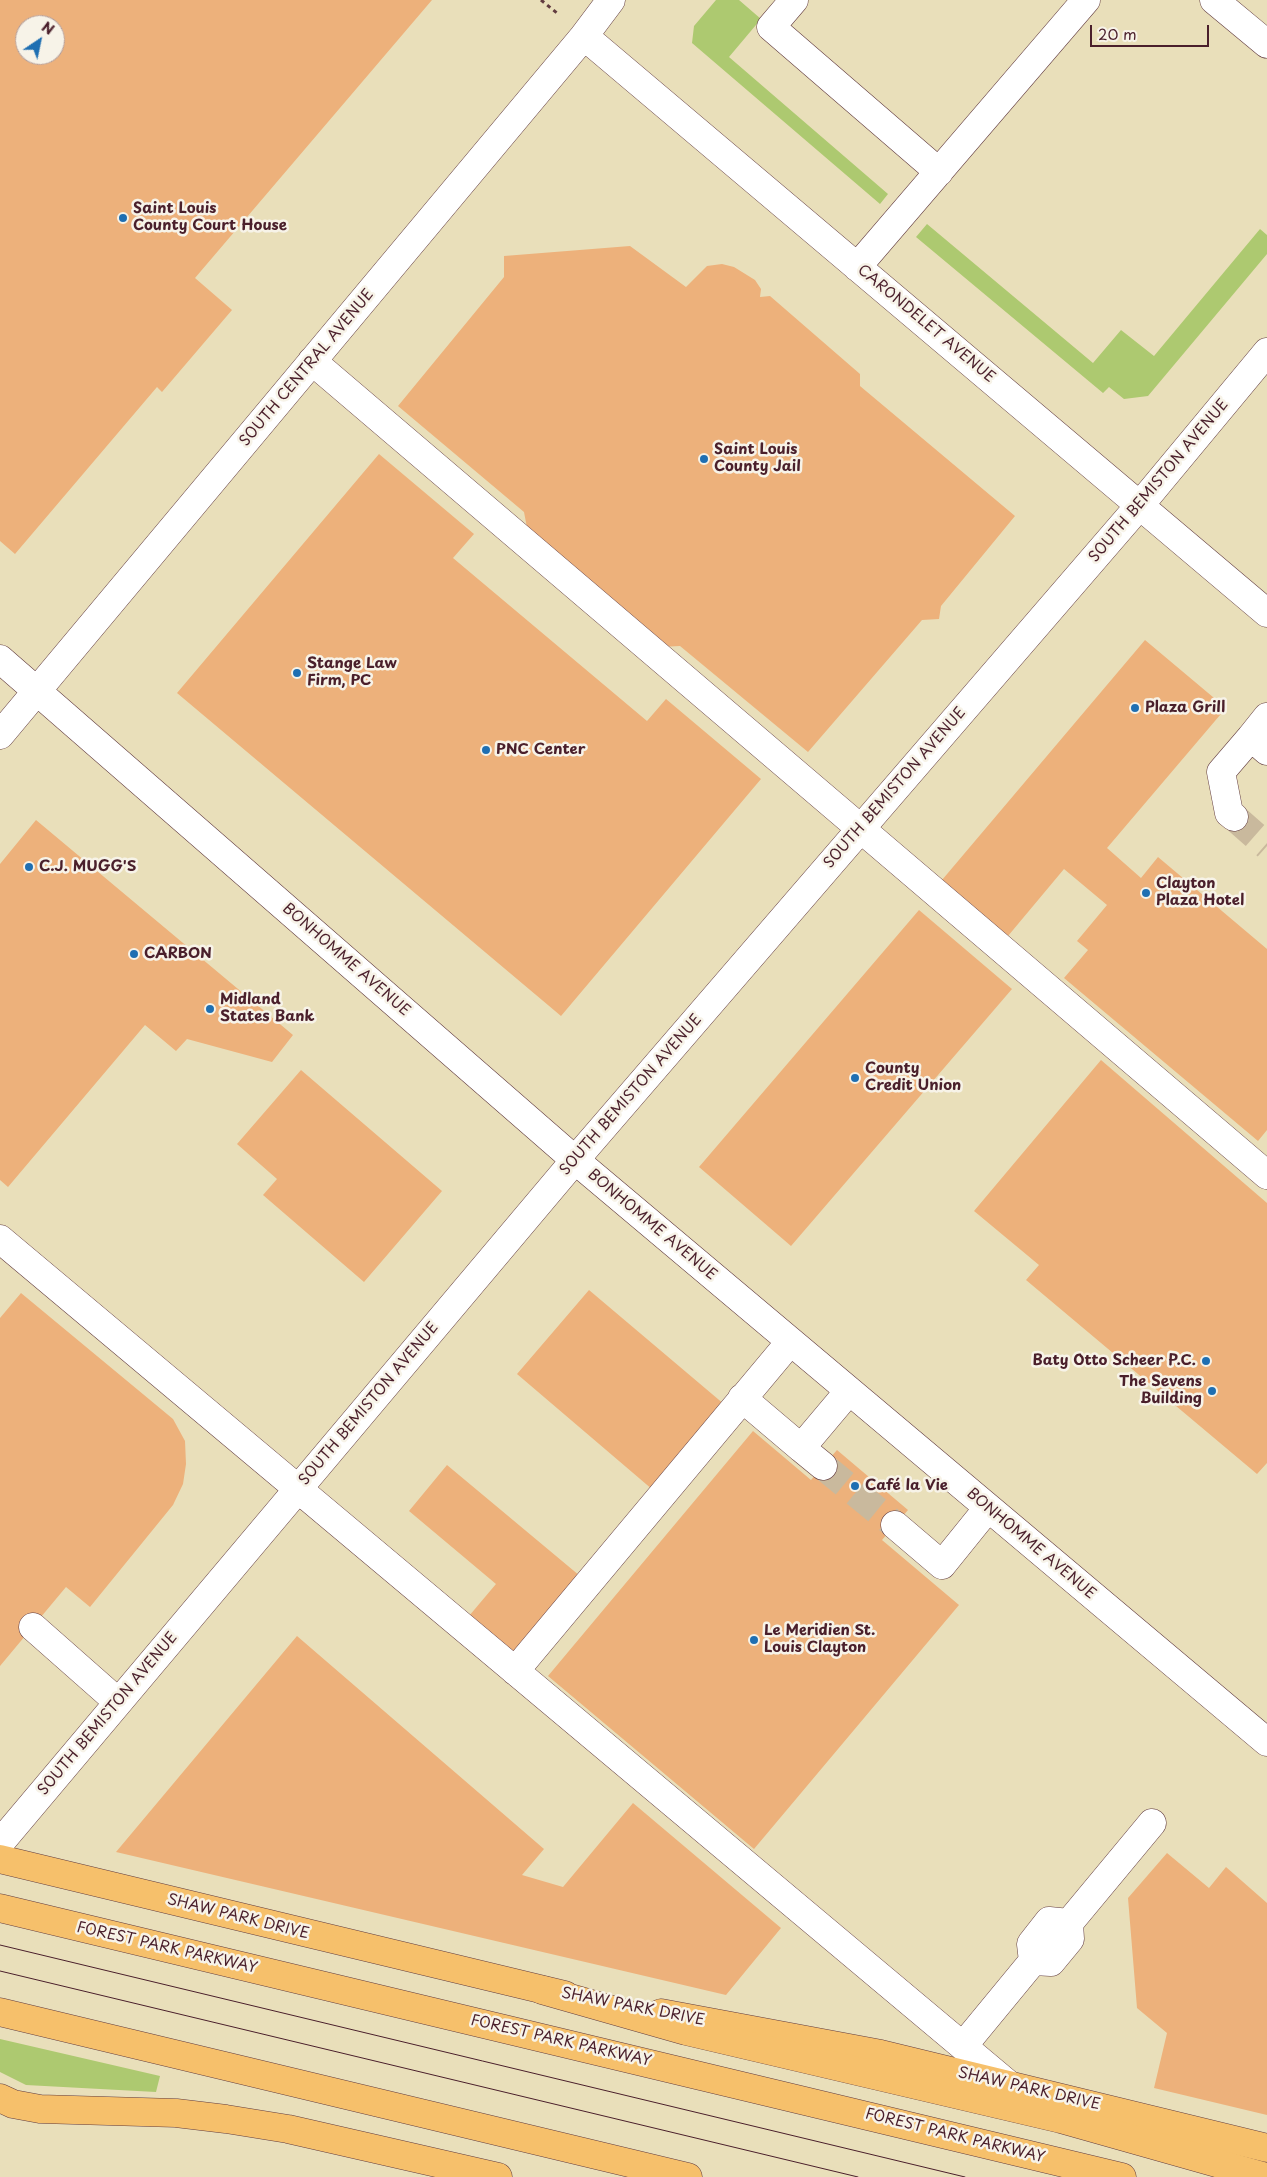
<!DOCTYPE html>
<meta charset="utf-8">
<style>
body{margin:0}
#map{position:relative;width:1267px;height:2177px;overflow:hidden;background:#e9dfba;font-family:"Playpen Sans",sans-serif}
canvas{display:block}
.north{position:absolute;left:15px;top:15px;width:50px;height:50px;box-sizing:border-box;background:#f7f3e8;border:1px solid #b29e9c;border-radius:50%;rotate:34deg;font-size:14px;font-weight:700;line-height:20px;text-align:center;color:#4a1f2b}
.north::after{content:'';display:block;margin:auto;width:18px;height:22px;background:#1f6fb2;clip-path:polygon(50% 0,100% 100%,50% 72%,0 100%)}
.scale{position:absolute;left:1090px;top:25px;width:119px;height:22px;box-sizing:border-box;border:2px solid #4a1f2b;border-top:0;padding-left:6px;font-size:15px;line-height:18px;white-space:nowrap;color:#4a1f2b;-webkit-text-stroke:4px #f7f3e8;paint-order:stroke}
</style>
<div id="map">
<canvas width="1267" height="2177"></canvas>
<div class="north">N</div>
<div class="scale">20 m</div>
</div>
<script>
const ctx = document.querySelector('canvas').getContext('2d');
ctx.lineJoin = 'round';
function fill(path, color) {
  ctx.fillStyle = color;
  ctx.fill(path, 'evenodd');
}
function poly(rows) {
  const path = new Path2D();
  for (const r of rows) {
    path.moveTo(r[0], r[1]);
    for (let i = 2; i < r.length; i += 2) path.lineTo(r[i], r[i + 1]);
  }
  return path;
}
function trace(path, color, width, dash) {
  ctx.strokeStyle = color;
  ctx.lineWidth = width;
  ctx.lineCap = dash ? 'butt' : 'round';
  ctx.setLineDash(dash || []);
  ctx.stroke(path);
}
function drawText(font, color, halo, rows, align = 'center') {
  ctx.font = font + ' "Playpen Sans",sans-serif';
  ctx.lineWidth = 5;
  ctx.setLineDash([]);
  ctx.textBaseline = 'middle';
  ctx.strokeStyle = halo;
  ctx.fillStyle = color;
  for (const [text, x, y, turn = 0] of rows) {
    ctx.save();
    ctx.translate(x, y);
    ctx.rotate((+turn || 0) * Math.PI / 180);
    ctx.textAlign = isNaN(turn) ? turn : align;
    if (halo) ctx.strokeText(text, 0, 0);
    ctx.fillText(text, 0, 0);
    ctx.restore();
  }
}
fill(poly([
 [716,0,739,0,761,19,729,57,888,194,880,204,692,43,694,26],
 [927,224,1093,363,1121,330,1154,356,1260,229,1267,235,1267,254,1148,396,1124,399,1109,387,1103,393,916,237],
 [0,2039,160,2076,156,2092,26,2085,0,2072]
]), '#adc970');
fill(poly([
 [0,0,432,0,195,278,232,310,162,392,157,387,15,554,0,541],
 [25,25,55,25,55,55,25,55],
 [630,246,686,287,707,266,722,264,734,267,755,280,761,289,760,297,770,296,860,374,860,386,1015,516,941,606,939,619,922,620,808,752,680,646,660,647,528,533,524,512,398,406,504,277,504,256],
 [379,454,474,534,453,558,647,721,666,699,761,779,561,1016,177,693],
 [1145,640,1226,708,1107,848,1141,878,1158,857,1267,949,1267,1130,1258,1141,1064,978,1088,950,1077,941,1107,905,1064,869,1008,936,942,880],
 [36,820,293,1035,272,1062,187,1039,176,1051,145,1025,8,1187,0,1180,0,864],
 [919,910,1012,989,791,1246,699,1167],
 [1101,1060,1267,1203,1267,1463,1257,1474,1026,1280,1039,1265,974,1211],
 [301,1070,442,1191,364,1282,263,1195,277,1179,237,1144],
 [589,1290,725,1405,653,1490,517,1374],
 [21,1293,173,1419,185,1441,186,1464,183,1484,173,1505,90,1607,66,1587,0,1666,0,1318],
 [753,1431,811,1480,837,1450,908,1510,882,1540,959,1605,754,1849,548,1676],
 [447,1465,580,1576,515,1654,469,1616,496,1584,409,1511],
 [297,1636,544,1849,522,1875,563,1887,633,1803,781,1928,726,1995,116,1852],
 [1167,1853,1209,1888,1226,1867,1267,1903,1267,2115,1154,2088,1167,2033,1137,2008,1128,1898]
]), '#edb17b');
trace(poly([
 [1234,817,1267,846],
 [823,1466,895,1525]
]), '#c9b99d', 28, [28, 14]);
const minor = poly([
 [794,0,771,27,939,172],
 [1214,0,1267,44],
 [584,36,1267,613],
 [857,267,1086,0],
 [312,361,1267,1175],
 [0,659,575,1160,1267,1742],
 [0,735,584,36,611,0],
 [1251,737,1267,717],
 [1234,817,1229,813,1221,772,1251,737,1267,751],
 [0,1239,1008,2084],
 [742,1398,801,1448],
 [823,1466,801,1448,849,1391],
 [895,1525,942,1565,988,1508],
 [33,1627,118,1702],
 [515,1671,790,1342],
 [0,1843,575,1160,1140,505,1267,352],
 [1069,1923,1152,1823],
 [963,2046,1033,1961,1031,1944,1049,1921,1069,1923,1070,1939,1051,1962,1033,1961]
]);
const major = poly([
 [0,1859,565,1995],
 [661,2013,881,2054,1267,2148]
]);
const highway = poly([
 [0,1908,1122,2177],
 [542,1990,686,2031,1061,2119,1266,2177],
 [0,2012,688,2177],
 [0,2098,13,2104,40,2109,176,2113,226,2119,288,2129,498,2177]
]);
trace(minor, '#623c40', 29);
trace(major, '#623c40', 29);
trace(highway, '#623c40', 29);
trace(poly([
 [541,0,557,13]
]), '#623c40', 3, [4, 4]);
trace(minor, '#fff', 28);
trace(major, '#f6c06b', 28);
trace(highway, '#f6c06b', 28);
trace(poly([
 [0,1945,965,2177],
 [0,1971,858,2177]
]), '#4a1f2b', 1);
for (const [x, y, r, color] of [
 [123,218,5,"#1f6fb2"],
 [704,459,5,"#1f6fb2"],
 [297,673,5,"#1f6fb2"],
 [1135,708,5,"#1f6fb2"],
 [486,750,5,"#1f6fb2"],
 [29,867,5,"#1f6fb2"],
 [1146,893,5,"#1f6fb2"],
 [134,954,5,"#1f6fb2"],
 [210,1009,5,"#1f6fb2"],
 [855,1078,5,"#1f6fb2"],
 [1206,1361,5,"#1f6fb2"],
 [1212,1391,5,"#1f6fb2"],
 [855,1486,5,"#1f6fb2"],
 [754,1640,5,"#1f6fb2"]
]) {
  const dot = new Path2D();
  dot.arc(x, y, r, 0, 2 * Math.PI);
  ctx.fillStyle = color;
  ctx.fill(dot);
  trace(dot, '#f7f3e8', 2);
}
drawText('bold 15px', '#4a1f2b', '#f7f3e8', [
 ["Saint Louis",133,209],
 ["County Court House",133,226],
 ["Saint Louis",714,450],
 ["County Jail",714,467],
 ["Stange Law",307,664],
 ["Firm, PC",307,681],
 ["Plaza Grill",1145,708],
 ["PNC Center",496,750],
 ["C.J. MUGG'S",39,867],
 ["Clayton",1156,884],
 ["Plaza Hotel",1156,901],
 ["CARBON",144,954],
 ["Midland",220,1000],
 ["States Bank",220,1017],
 ["County",865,1069],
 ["Credit Union",865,1086],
 ["Baty Otto Scheer P.C.",1196,1361,"right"],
 ["The Sevens",1202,1382,"right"],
 ["Building",1202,1399,"right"],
 ["Café la Vie",865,1486],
 ["Le Meridien St.",764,1631],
 ["Louis Clayton",764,1648]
], 'left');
drawText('15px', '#4a1f2b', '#f7f3e8', [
 ["CARONDELET AVENUE",926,324,40],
 ["SOUTH CENTRAL AVENUE",307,368,-50],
 ["SOUTH BEMISTON AVENUE",1159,481,-50],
 ["SOUTH BEMISTON AVENUE",895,788,-49],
 ["BONHOMME AVENUE",346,960,41],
 ["SOUTH BEMISTON AVENUE",631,1095,-49],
 ["BONHOMME AVENUE",652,1225,40],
 ["SOUTH BEMISTON AVENUE",369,1404,-50],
 ["BONHOMME AVENUE",1031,1544,40],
 ["SOUTH BEMISTON AVENUE",108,1714,-50],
 ["SHAW PARK DRIVE",238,1917,14],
 ["FOREST PARK PARKWAY",167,1948,13],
 ["SHAW PARK DRIVE",633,2007,11],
 ["FOREST PARK PARKWAY",561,2041,13],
 ["SHAW PARK DRIVE",1029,2089,13],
 ["FOREST PARK PARKWAY",955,2136,14]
]);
</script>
